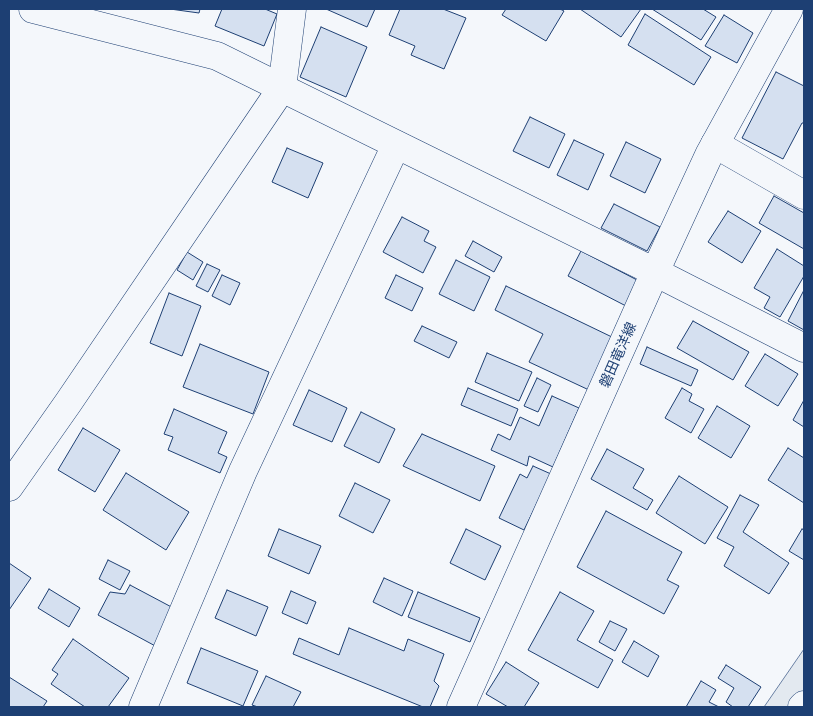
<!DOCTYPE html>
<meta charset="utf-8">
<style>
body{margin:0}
#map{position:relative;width:813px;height:716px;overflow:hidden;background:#f4f7fb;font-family:Lato,sans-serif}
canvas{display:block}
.frame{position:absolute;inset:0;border:10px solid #1d3f73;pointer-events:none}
</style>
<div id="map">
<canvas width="813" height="716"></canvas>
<div class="frame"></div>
</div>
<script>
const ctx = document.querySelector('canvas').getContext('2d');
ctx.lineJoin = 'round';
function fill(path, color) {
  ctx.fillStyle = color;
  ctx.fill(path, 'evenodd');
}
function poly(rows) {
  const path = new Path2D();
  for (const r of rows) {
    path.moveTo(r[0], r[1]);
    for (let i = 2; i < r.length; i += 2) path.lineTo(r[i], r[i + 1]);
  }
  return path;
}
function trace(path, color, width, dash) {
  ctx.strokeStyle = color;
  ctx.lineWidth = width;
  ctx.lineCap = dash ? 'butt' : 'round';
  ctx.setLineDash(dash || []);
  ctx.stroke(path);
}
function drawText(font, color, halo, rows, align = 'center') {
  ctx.font = font + ' Lato,"Noto Sans JP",sans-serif';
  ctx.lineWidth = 4;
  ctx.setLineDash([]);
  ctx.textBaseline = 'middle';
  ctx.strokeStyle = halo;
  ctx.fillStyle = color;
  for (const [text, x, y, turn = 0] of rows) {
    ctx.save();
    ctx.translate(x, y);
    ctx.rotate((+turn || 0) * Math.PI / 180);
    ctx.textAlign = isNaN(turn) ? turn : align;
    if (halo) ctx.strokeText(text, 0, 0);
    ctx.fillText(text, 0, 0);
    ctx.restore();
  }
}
const green = poly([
 [804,649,804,707,764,707,804,649]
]);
fill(green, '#e3e9f0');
trace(green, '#687fa3', 1);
const building = poly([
 [170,9,200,9,199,13,170,9],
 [222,9,265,9,277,14,264,46,215,26,222,9],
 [326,9,375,9,367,27,326,9],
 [400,9,443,9,466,18,444,69,411,55,415,46,389,35,400,9],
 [506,9,560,9,564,11,546,41,502,15,506,9],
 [580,9,641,9,621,37,580,9],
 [652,9,703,9,716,17,701,40,652,9],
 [645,14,711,57,694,85,628,45,645,14],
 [724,15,753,33,737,63,705,46,724,15],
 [321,27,367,47,346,97,300,77,321,27],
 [776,72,804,86,804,123,802,123,783,159,742,138,776,72],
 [530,117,565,134,549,168,513,151,530,117],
 [574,140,604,154,588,190,557,175,574,140],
 [626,142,661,159,645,193,610,176,626,142],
 [287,148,323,163,308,198,272,182,287,148],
 [774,196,804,213,804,249,759,223,774,196],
 [614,204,660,227,647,251,601,228,614,204],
 [728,211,761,231,742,263,708,242,728,211],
 [402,217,429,231,424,241,436,247,423,273,383,252,402,217],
 [473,241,502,257,494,272,465,256,473,241],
 [777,249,804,266,804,276,780,317,764,308,770,297,754,288,777,249],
 [581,251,639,281,626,306,568,276,581,251],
 [187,252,203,262,193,280,177,270,187,252],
 [456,260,490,277,474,311,439,294,456,260],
 [207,264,220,270,208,292,196,286,207,264],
 [222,275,240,283,230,305,212,296,222,275],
 [396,275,423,288,412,311,385,298,396,275],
 [506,286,614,338,589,390,529,362,543,334,495,310,506,286],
 [804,290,804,330,788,321,804,290],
 [169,293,201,306,182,356,150,343,169,293],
 [693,321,749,352,733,380,677,348,693,321],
 [422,326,457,342,449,358,414,341,422,326],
 [200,344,269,372,253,414,183,387,200,344],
 [647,347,698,370,691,386,640,364,647,347],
 [487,353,532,372,519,401,475,382,487,353],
 [765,354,798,374,778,406,745,386,765,354],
 [537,378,551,385,538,412,524,406,537,378],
 [468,388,518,409,511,426,461,405,468,388],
 [682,388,692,394,689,401,704,409,691,433,665,418,682,388],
 [309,390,347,408,332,442,293,425,309,390],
 [552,396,579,408,553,467,529,456,527,466,491,450,498,434,510,440,520,417,539,426,552,396],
 [804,400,804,427,793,420,804,400],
 [717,406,750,426,731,458,698,438,717,406],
 [174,409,227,432,218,453,227,457,220,473,168,450,173,437,164,434,174,409],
 [361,412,395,429,379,463,344,446,361,412],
 [83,428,120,450,95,492,58,470,83,428],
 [422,434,495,466,480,501,403,466,422,434],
 [788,448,804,458,804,503,768,480,788,448],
 [607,449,644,469,633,488,653,500,647,510,591,479,607,449],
 [533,466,551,474,524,530,499,518,520,474,527,478,533,466],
 [126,473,189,512,166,550,103,510,126,473],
 [679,476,728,507,705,544,656,513,679,476],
 [355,483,390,500,373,533,339,516,355,483],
 [740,495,759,505,743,532,789,563,769,594,724,566,734,547,717,538,740,495],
 [606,511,682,552,667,580,679,586,664,614,577,567,606,511],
 [279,529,321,546,309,574,268,556,279,529],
 [466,529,501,546,485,580,450,563,466,529],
 [802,529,804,530,804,560,789,551,802,529],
 [108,560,130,571,120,590,99,579,108,560],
 [9,563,31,578,9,610,9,563],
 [384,578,413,591,402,616,373,602,384,578],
 [130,585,179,611,159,648,98,615,110,592,125,594,130,585],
 [49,589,80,608,69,627,38,608,49,589],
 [227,590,268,607,256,636,215,618,227,590],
 [291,591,316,602,307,624,282,613,291,591],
 [418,592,480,618,470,642,408,617,418,592],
 [560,592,594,611,577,640,613,660,598,688,528,650,560,592],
 [610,621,627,629,615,651,599,642,610,621],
 [349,628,404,651,408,639,444,654,434,681,439,686,430,707,423,707,293,654,299,638,339,655,349,628],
 [73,639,129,678,108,707,85,707,51,684,58,674,52,670,73,639],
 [634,641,659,656,648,677,622,662,634,641],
 [201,648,258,671,243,706,187,683,201,648],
 [506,662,539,683,524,707,508,707,486,694,506,662],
 [726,665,761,687,748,707,733,707,726,702,734,688,718,678,726,665],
 [266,676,301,692,293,707,258,707,252,705,266,676],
 [9,677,47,701,43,707,9,707,9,677],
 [701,681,716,690,709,702,719,707,686,707,701,681]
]);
fill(building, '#d5e0f0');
trace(building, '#1d3f73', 1);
const street = poly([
 [715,144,804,195],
 [655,272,804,348],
 [9,487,68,403,282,88,292,9],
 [143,707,243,471,396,145],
 [802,707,804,705]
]);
const secondary = poly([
 [33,9,217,56,655,272],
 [461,707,655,272,709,155,789,9]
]);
trace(street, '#1d3f73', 29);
trace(secondary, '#1d3f73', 29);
trace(street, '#f4f7fb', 28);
trace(secondary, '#f4f7fb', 28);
drawText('14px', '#1d3f73', '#f4f7fb', [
 ["磐田竜洋線",618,355,-66]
]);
</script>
